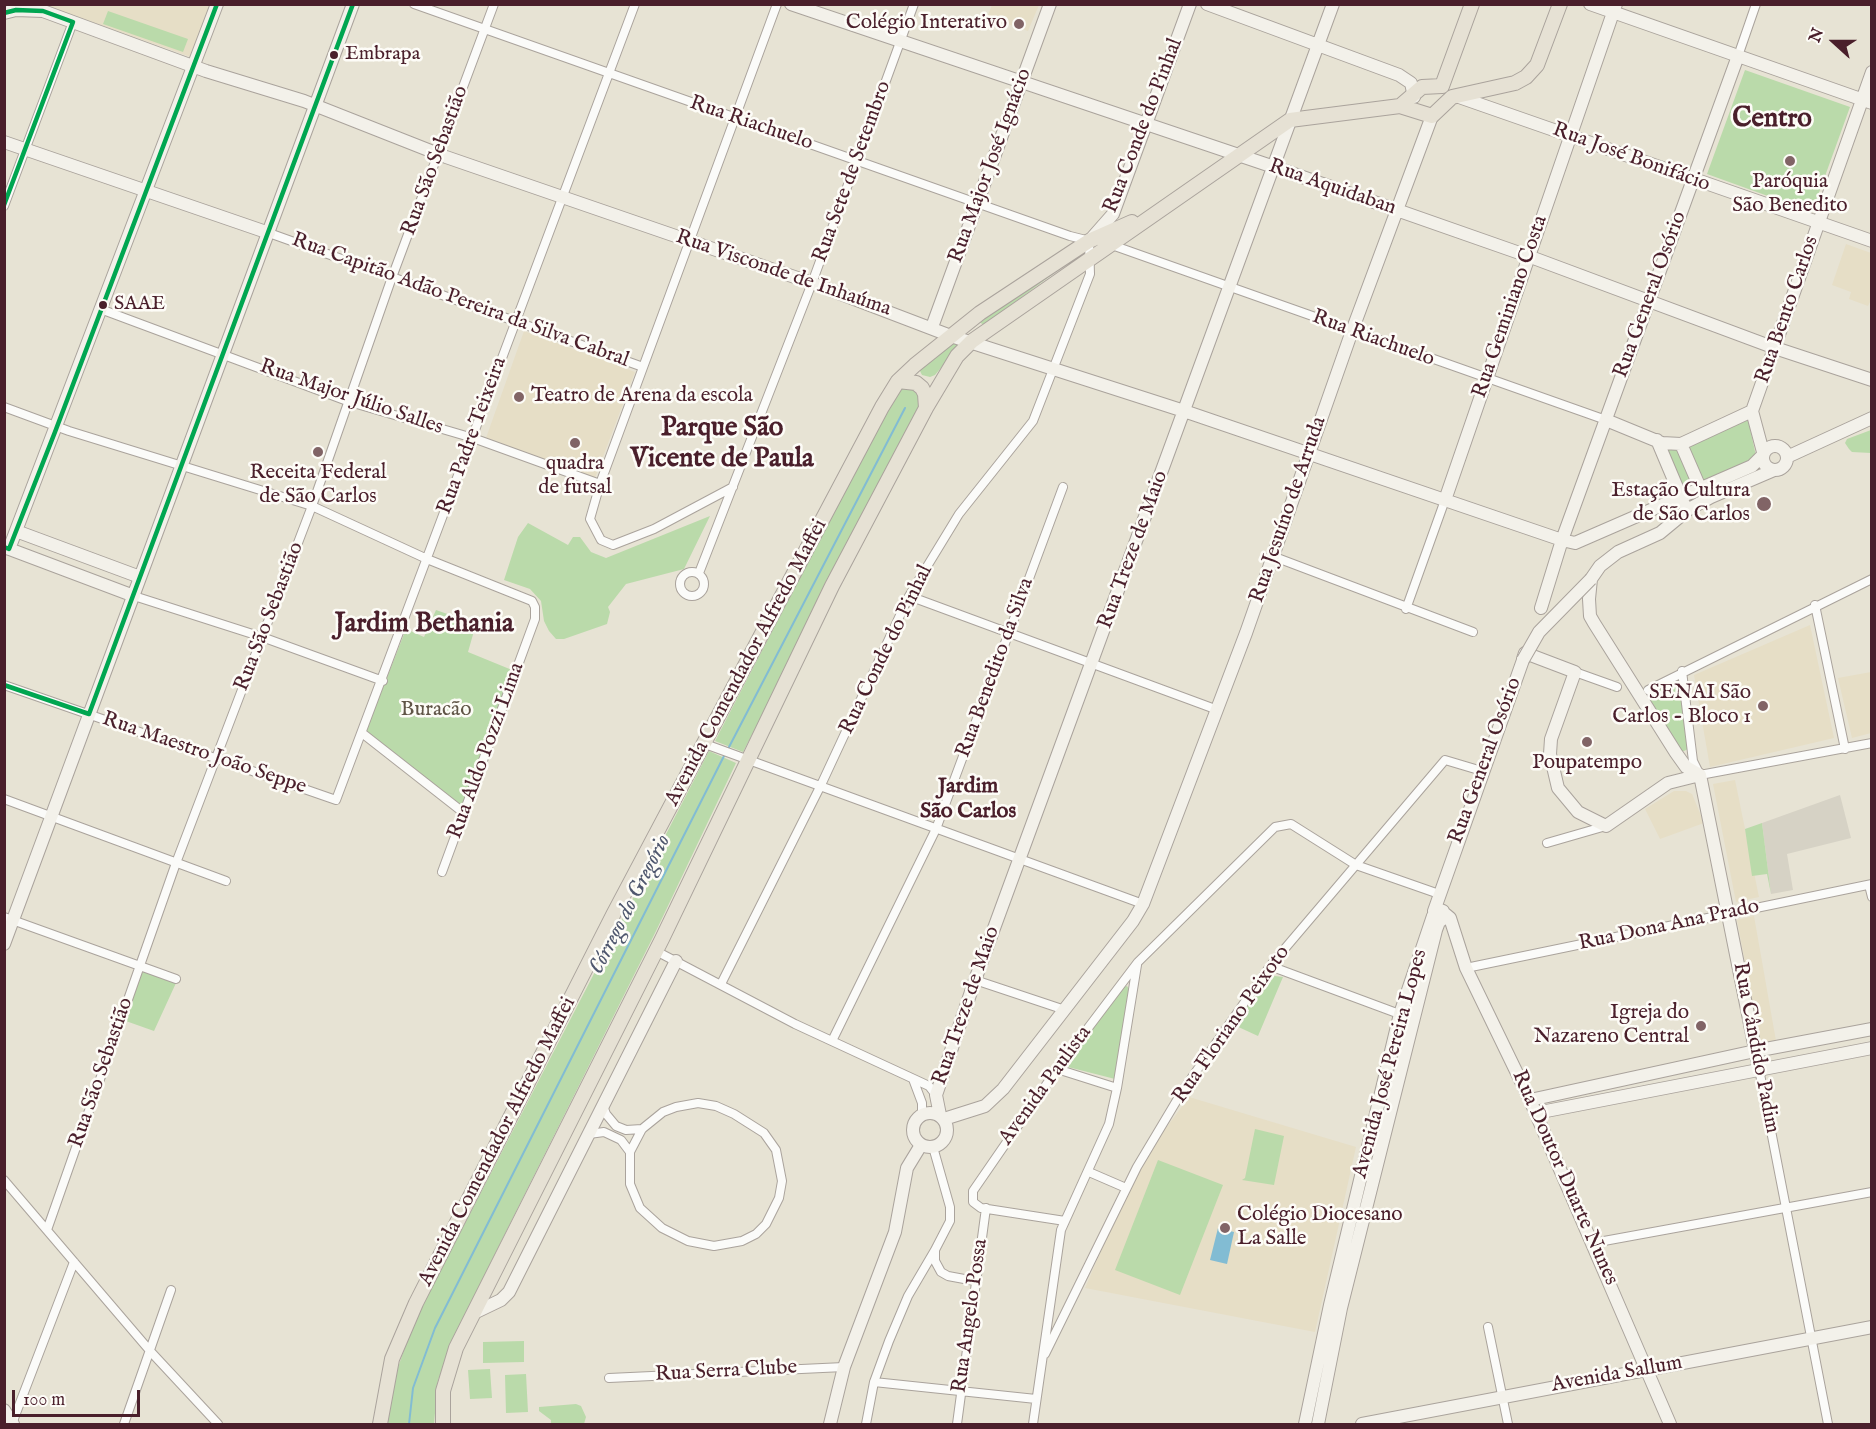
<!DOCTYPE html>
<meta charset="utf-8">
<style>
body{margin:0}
#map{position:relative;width:1876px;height:1429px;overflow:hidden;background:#e7e3d4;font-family:"IM FELL English",serif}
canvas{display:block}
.frame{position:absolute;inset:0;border:6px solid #4a1f2b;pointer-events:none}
.north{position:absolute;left:1804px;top:12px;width:60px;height:60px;-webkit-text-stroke:4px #fdfcf7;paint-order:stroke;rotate:291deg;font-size:16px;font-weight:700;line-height:24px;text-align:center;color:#4a1f2b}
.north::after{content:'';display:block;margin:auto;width:21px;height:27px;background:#4a1f2b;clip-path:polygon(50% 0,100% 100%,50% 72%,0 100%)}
.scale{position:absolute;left:12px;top:1390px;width:128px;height:27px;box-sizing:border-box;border:3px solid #4a1f2b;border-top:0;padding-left:8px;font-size:18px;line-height:21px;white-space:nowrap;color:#4a1f2b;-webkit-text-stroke:4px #fdfcf7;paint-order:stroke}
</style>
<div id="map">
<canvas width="1876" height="1429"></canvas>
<div class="frame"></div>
<div class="north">N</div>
<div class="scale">100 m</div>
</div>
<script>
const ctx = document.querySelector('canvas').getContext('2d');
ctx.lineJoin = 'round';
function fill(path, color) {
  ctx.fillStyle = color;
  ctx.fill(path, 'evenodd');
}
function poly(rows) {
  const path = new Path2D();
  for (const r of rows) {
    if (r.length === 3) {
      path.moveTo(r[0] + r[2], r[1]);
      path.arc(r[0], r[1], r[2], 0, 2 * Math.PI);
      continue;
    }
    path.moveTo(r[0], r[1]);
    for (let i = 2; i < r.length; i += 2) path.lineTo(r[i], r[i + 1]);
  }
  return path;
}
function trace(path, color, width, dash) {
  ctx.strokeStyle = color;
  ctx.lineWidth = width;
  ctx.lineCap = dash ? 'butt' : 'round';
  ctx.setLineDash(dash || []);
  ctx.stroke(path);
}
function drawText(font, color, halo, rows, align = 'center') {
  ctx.font = font + ' "IM FELL English",serif';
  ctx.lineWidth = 5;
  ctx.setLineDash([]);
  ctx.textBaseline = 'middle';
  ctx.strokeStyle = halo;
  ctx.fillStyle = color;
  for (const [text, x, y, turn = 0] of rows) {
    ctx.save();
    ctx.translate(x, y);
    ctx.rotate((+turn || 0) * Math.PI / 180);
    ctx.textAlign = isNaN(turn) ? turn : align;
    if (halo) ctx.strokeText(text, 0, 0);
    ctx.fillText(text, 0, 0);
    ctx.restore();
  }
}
fill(poly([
 [4,5,211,5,191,57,72,15,5,9],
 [992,5,992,4,1039,5,1028,31,987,17],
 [1846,244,1871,253,1871,300,1868,306,1849,299,1851,292,1832,285],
 [524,331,635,372,595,478,486,438],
 [1810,625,1834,738,1710,767,1694,675],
 [1871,672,1871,733,1852,738,1838,678],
 [1735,780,1759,897,1736,902,1713,784],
 [1674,791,1686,791,1692,794,1704,823,1660,839,1645,809],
 [1754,916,1776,1041,1760,1043,1737,920],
 [1189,1097,1356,1147,1315,1332,1085,1288,1137,1167]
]), '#e6dec6');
fill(poly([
 [1840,795,1851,838,1787,854,1793,890,1771,894,1762,823]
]), '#d6d2c5');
fill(poly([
 [108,11,188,39,183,52,103,24],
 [1745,70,1850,107,1812,212,1707,174],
 [1084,251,984,325,979,322,979,320],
 [953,340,958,341,959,346,935,375,930,377,922,375,919,369],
 [899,387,916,388,922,402,743,752,715,741],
 [1748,419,1756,456,1752,460,1704,484,1687,446],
 [1871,430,1871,453,1852,452,1849,449,1845,443,1847,439],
 [1665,447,1677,448,1693,485,1683,491],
 [710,516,684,569,626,584,608,607,610,612,607,624,564,639,556,639,549,631,544,621,541,601,530,589,504,580,518,537,528,523,568,545,573,537,580,537,591,552,606,558],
 [436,610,476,624,468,652,512,670,463,807,366,731,406,629,424,637],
 [1674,681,1681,685,1688,749,1684,751,1681,751,1646,697],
 [709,751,736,763,656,931,463,1318,438,1380,434,1424,388,1424,393,1382,413,1324],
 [1762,823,1771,894,1767,874,1752,876,1745,829],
 [145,971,176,983,154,1031,123,1020,141,973],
 [1275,976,1283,977,1258,1036,1234,1025,1268,978],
 [1127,986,1129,989,1115,1079,1068,1067,1069,1061,1123,987],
 [1255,1129,1284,1136,1274,1185,1242,1180,1245,1178],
 [1158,1160,1223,1185,1180,1295,1115,1270],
 [524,1341,524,1362,483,1363,483,1342],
 [490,1369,492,1398,470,1399,468,1370],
 [526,1374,528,1412,506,1413,505,1375],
 [576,1404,581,1406,586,1417,584,1424,551,1424,551,1420,539,1411,539,1407]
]), '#badaaa');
fill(poly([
 [1218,1228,1234,1232,1227,1264,1210,1260]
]), '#82bcd3');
trace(poly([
 [728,749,905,408],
 [409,1424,413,1388,435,1328,725,754]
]), '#82bcd3', 2);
const street = poly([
 [414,4,1070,236,1090,241],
 [1738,56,1756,4],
 [4,206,73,22],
 [269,233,643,367],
 [1109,244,1606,420],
 [103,310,350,402,473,438,600,484],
 [4,407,69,431,312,506,427,559,532,601,535,607,535,619,442,872],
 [733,487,654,529,613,545,601,540,590,519,600,484,777,4],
 [1272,556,1473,632],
 [692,584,12],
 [699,573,812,283,914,4],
 [134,596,262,637,383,681],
 [909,596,1215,709],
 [1815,605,1845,749],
 [1406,609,1445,500],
 [1682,671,1693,761,1700,775,1872,743],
 [1575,672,1617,687],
 [4,685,336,800,635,4],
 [1648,690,1872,579],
 [362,733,464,813],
 [705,744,1143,904],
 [4,799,226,881],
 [1547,843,1606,826],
 [1869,885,1872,897],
 [4,917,176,979],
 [656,951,795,1024,929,1086,936,1095],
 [1270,966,1402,1015],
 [1466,968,1872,884],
 [975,980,1062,1009],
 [721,984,821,785,909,596,959,514,1033,421,1090,274,1089,241],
 [832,1041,936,829,1063,487],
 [1057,1069,1117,1088],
 [1759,1069,1828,1424],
 [913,1079,922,1103,922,1114],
 [603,1106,606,1114,616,1126,626,1130,642,1129],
 [589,1134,604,1132,621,1140,630,1152,630,1184,640,1208,662,1228,688,1241,714,1246,742,1241,756,1234,766,1224,779,1198,782,1181,776,1150,764,1133,734,1114,716,1106,698,1103,676,1107,663,1112,642,1129,630,1152],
 [933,1147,950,1207,950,1221,935,1250,935,1261,941,1272,948,1276,975,1281],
 [1089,1172,1126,1188],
 [4,1180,151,1352,218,1424],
 [1065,1221,981,1208,973,1202,973,1191,1057,1069,1138,962,1275,827,1291,824,1356,865,1439,894],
 [47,1230,176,863,312,506,391,280,494,4],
 [1593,1243,1872,1192],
 [1488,1327,1508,1424],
 [1045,1354,1137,1167,1183,1090,1270,966,1445,760,1482,771],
 [609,1378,844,1367],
 [874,1382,1036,1399],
 [14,1424,13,1421,74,1262],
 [124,1424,171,1290],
 [866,1424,874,1382,889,1341,908,1296,935,1250],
 [957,1424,986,1208],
 [1033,1424,1061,1230,1109,1124,1117,1088,1137,965]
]);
const secondary = poly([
 [791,4,1274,167,1528,256,1775,348,1872,380],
 [1207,4,1399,75,1411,83,1414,97],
 [1590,4,1872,103],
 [4,13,16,10,43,11,206,71,304,101,446,157,812,283,951,336,1184,411,1562,540,1575,543,1752,466,1762,456],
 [1459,97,1872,241],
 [4,142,269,233],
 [1091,239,1113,214,1190,4],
 [932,327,1050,4],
 [1752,411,1872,72],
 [1752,411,1763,452],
 [1606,420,1662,443,1681,444,1752,411],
 [1657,440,1684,504],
 [1681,444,1701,490],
 [1775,458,12],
 [1787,457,1872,418],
 [1445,500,1616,4],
 [16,531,140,577],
 [4,547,134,596],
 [9,549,217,4],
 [1541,608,1562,540,1738,56],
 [1523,659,1525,653,1575,672,1551,739,1550,754,1558,788,1578,812,1606,826,1668,783,1700,775],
 [1700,775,1686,767,1676,753,1594,623,1590,616,1589,599,1591,579,1600,566,1618,552,1660,533,1689,509,1711,497,1774,470],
 [1700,775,1759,1069],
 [1434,911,1523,660],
 [1444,913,1450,918,1466,968,1530,1100,1670,1424],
 [4,944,353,4],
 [1530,1100,1755,1051,1872,1029],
 [930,1130,17],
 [1536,1113,1872,1048],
 [940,1115,936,1095,975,980,1333,4],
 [944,1119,985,1106,1003,1089,1133,921,1143,904,1246,633,1352,331,1432,116],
 [474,1313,501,1300,509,1292,676,961],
 [4,1410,13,1424],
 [830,1424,844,1367,895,1232,907,1168,921,1145],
 [1305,1424,1330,1305,1400,1014,1433,916],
 [1318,1424,1341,1308,1436,930,1439,922,1444,918,1443,911,1438,909,1433,916,1439,922],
 [1362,1424,1872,1327]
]);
const primary = poly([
 [1400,106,1422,87,1442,86,1472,4],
 [898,381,916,383,922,388,925,394,926,408],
 [380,1424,392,1359,416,1303,613,915,882,407,898,381,915,365,980,313,1089,241,1132,222],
 [443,1424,443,1391,456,1348,662,939,832,586,926,408,957,356,972,341,1290,120,1400,106,1432,116,1452,97,1515,83,1526,77,1537,65,1560,4]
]);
trace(street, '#aaa39c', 10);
trace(secondary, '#aaa39c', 14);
trace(primary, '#aaa39c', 16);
trace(street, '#fbfbf9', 8);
trace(secondary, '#f3f1ea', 12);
trace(primary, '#e6e1d4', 14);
const secondaryBridge = poly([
 [1523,660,1539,632,1591,579]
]);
trace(secondaryBridge, '#aaa39c', 14, []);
trace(secondaryBridge, '#f3f1ea', 12);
trace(poly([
 [4,13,16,10,43,11,73,22,4,205],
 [4,547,9,549,55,432,217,4],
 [4,685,89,714,353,4]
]), '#00a651', 4.5);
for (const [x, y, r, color] of [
 [1019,24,6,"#816466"],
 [334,55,5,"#4a1f2b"],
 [1790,161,6,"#816466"],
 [103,305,5,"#4a1f2b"],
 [519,397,6,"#816466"],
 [575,443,6,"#816466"],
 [318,452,6,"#816466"],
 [1764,504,8,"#816466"],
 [1763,706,6,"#816466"],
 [1587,742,6,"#816466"],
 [1701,1026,6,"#816466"],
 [1225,1228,6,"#816466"]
]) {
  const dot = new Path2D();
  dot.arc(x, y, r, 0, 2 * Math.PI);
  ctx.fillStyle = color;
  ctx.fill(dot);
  trace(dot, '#fdfcf7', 2);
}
drawText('20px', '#4a1f2b', '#fdfcf7', [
 ["Embrapa",345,55],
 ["SAAE",114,305]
], 'left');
drawText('21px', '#4a1f2b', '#fdfcf7', [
 ["Colégio Interativo",1007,24],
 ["Paróquia",1790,183,"center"],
 ["São Benedito",1790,207,"center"],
 ["Teatro de Arena da escola",531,397,"left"],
 ["quadra",575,465,"center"],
 ["de futsal",575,489,"center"],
 ["Receita Federal",318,474,"center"],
 ["de São Carlos",318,498,"center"],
 ["Estação Cultura",1750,492],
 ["de São Carlos",1750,516],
 ["SENAI São",1751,694],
 ["Carlos - Bloco 1",1751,718],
 ["Poupatempo",1587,764,"center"],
 ["Igreja do",1689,1014],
 ["Nazareno Central",1689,1038],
 ["Colégio Diocesano",1237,1216,"left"],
 ["La Salle",1237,1240,"left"]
], 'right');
drawText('21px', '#4a1f2b', '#fdfcf7', [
 ["Rua Riachuelo",751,124,19],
 ["Rua Conde do Pinhal",1144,126,-69],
 ["Rua José Bonifácio",1631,158,20],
 ["Rua São Sebastião",436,161,-70],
 ["Rua Major José Ignácio",991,166,-70],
 ["Rua Sete de Setembro",853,172,-70],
 ["Rua Aquidaban",1332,188,19],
 ["Rua Visconde de Inhaúma",783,274,19],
 ["Rua General Osório",1651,295,-70],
 ["Rua Capitão Adão Pereira da Silva Cabral",460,301,20],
 ["Rua Geminiano Costa",1511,307,-71],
 ["Rua Bento Carlos",1788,310,-71],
 ["Rua Riachuelo",1373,339,20],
 ["Rua Major Júlio Salles",351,398,19],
 ["Rua Padre Teixeira",473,436,-70],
 ["Rua Jesuíno de Arruda",1289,510,-71],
 ["Rua Treze de Maio",1134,550,-70],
 ["Rua São Sebastião",270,617,-69],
 ["Rua Conde do Pinhal",887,650,-64],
 ["Avenida Comendador Alfredo Maffei",747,663,-62],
 ["Rua Benedito da Silva",996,668,-70],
 ["Rua Aldo Pozzi Lima",487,751,-70],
 ["Rua Maestro João Seppe",204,754,19],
 ["Rua General Osório",1486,761,-70],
 ["Rua Dona Ana Prado",1669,926,-12],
 ["Rua Treze de Maio",967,1006,-71],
 ["Rua Floriano Peixoto",1232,1025,-55],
 ["Rua Cândido Padim",1755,1048,79],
 ["Avenida José Pereira Lopes",1391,1064,-75],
 ["Rua São Sebastião",102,1073,-71],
 ["Avenida Paulista",1046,1086,-54],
 ["Avenida Comendador Alfredo Maffei",498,1142,-63],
 ["Rua Doutor Duarte Nunes",1564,1178,66],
 ["Rua Angelo Possa",971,1316,-82],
 ["Rua Serra Clube",726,1372,-3],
 ["Avenida Sallum",1617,1375,-10]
]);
drawText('21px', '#605547', '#fdfcf7', [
 ["Buracão",436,711]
]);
drawText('bold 22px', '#4a1f2b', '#fdfcf7', [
 ["Jardim",968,787],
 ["São Carlos",968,812]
]);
drawText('italic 22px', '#4f576e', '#fdfcf7', [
 ["Córrego do Gregório",631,905,-63]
]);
drawText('bold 27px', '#4a1f2b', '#fdfcf7', [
 ["Centro",1772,120],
 ["Parque São",722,429],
 ["Vicente de Paula",722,460],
 ["Jardim Bethania",424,625]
]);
</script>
